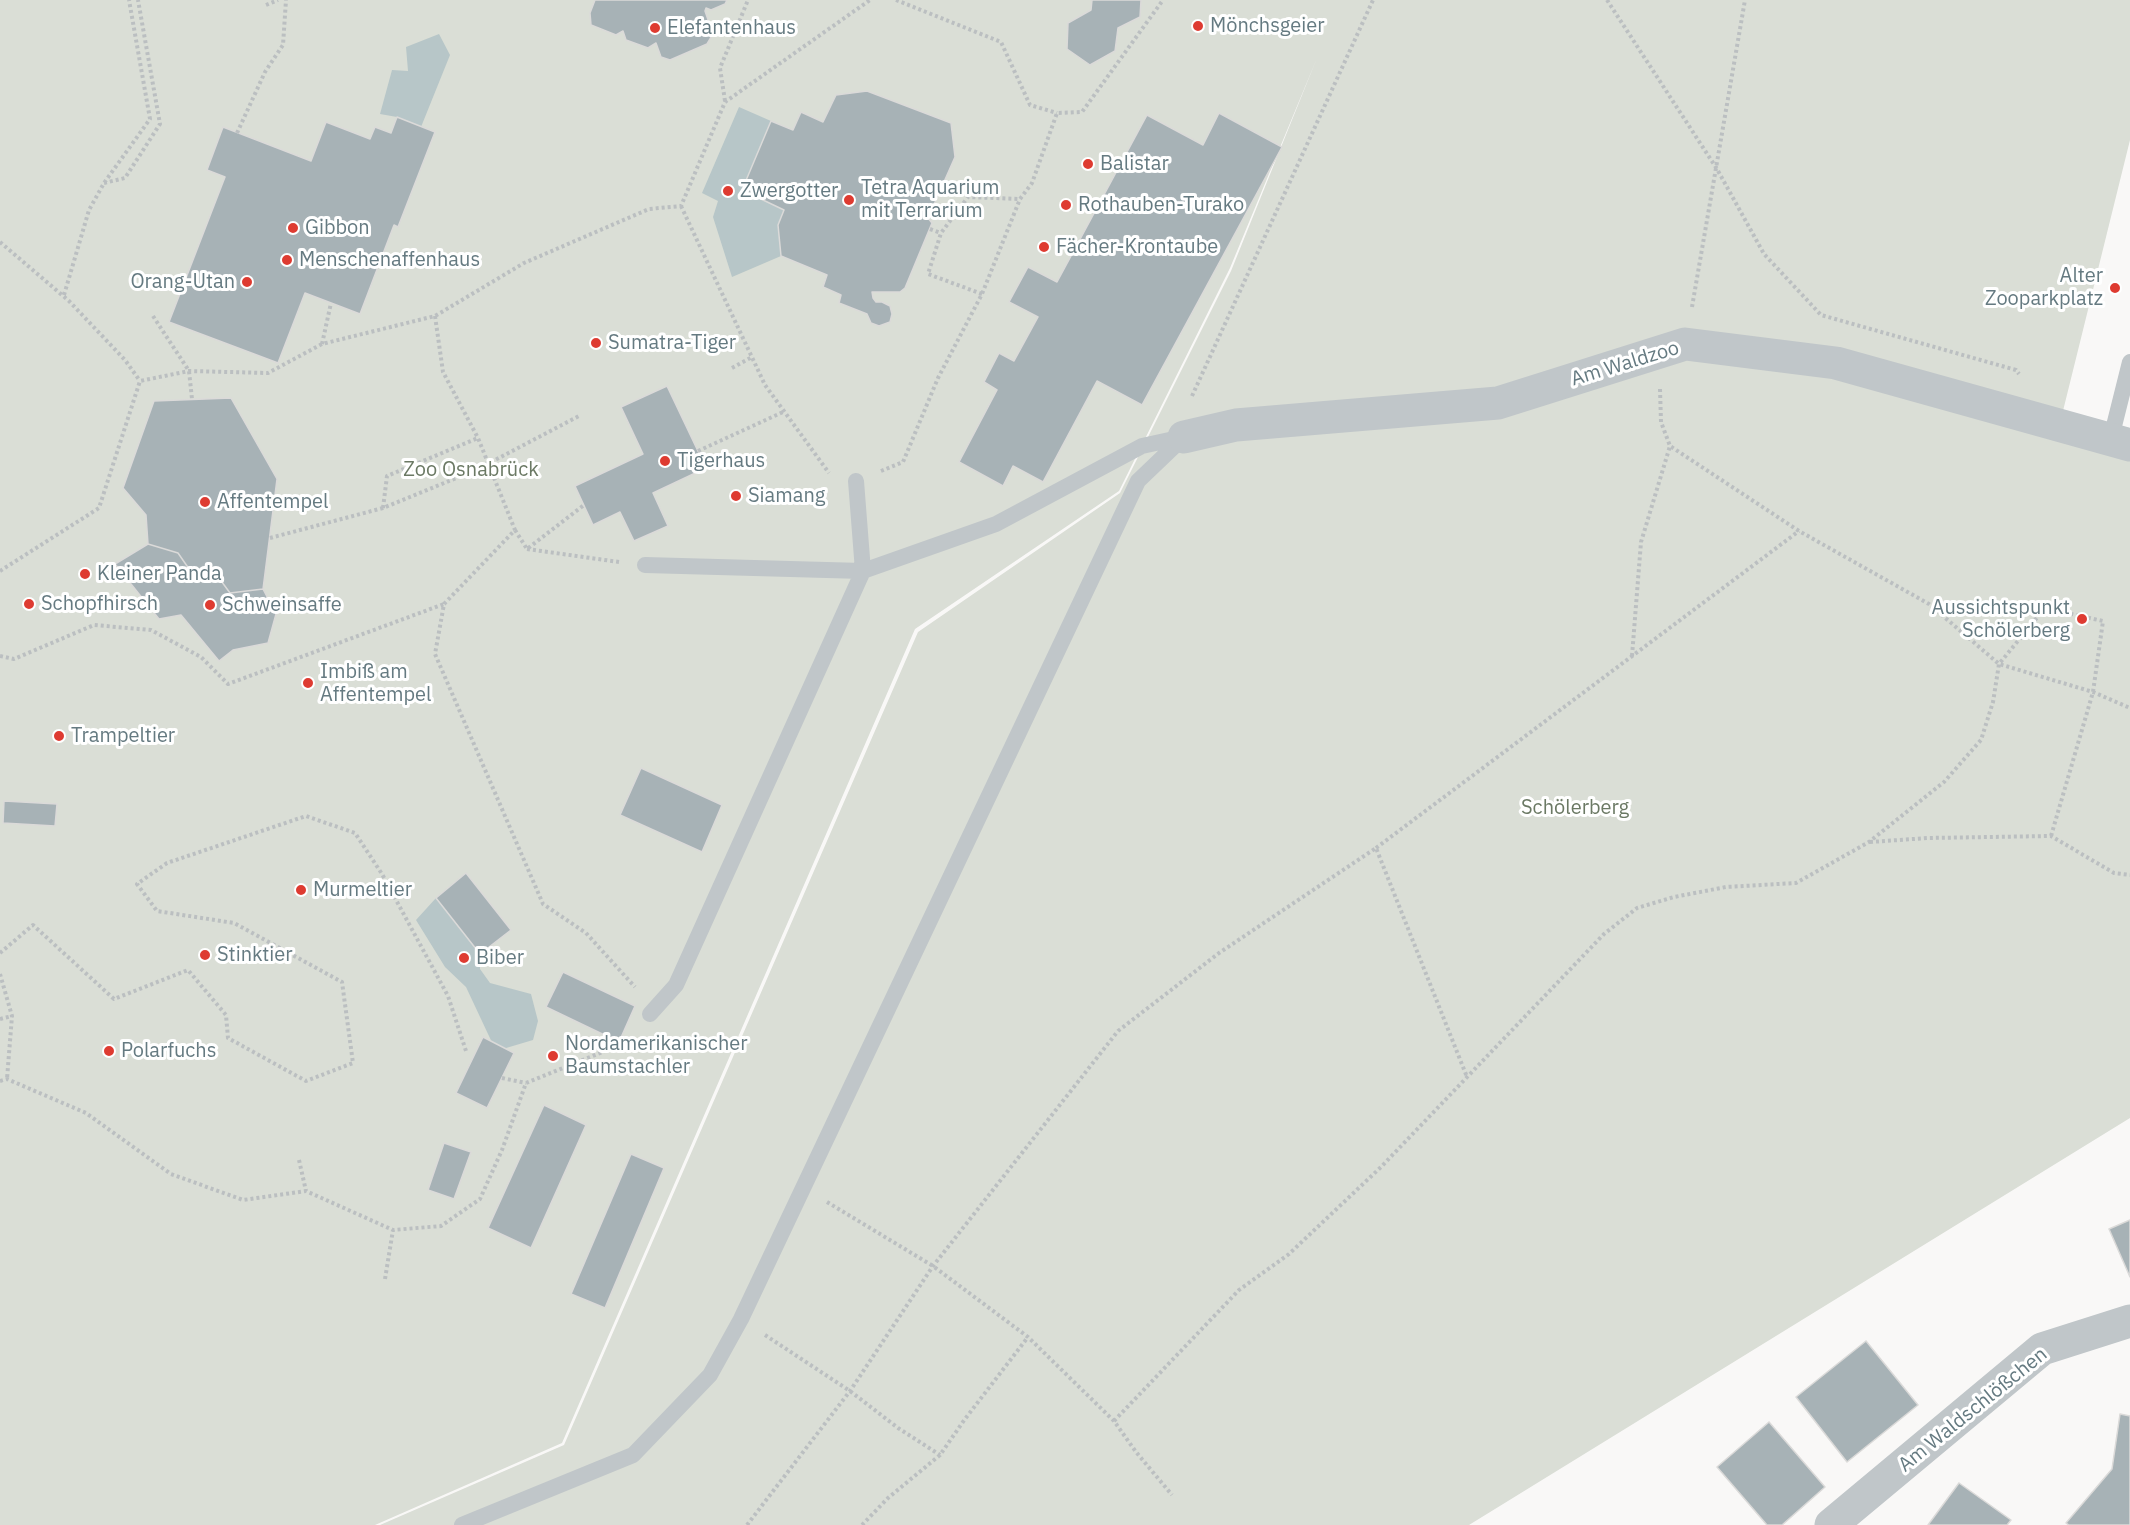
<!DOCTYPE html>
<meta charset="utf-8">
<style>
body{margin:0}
canvas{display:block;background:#f9f8f7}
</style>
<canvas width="2130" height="1525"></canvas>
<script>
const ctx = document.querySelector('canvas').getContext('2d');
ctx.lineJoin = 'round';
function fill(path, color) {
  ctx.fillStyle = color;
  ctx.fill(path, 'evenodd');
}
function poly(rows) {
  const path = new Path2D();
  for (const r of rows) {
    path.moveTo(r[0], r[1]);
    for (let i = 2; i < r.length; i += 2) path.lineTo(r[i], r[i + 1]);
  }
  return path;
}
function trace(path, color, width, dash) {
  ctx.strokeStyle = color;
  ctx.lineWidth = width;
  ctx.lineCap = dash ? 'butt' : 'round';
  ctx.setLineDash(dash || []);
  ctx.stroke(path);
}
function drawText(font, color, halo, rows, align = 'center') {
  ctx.font = font + ' "IBM Plex Sans",sans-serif';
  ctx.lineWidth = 6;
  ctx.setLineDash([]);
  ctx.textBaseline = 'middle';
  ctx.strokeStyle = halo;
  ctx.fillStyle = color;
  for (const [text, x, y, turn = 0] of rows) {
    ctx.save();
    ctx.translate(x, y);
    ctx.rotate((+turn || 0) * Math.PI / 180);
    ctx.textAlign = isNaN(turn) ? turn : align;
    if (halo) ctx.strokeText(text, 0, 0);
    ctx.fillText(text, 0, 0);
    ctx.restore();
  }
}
fill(poly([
 [0,0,2130,0,2130,140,2060,423,2130,445,2130,1118,1469,1525,380,1525,564,1445,918,632,1120,493,1231,271,1317,58,1230,268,1119,491,915,629,562,1443,375,1525,0,1525]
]), '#daded6');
fill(poly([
 [439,34,450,55,421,127,397,117,380,114,392,70,408,71,406,47],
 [739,107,771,121,742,190,784,210,778,225,781,256,732,277,713,217,718,201,702,193],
 [436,898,480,954,480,969,490,983,531,994,538,1021,533,1040,496,1051,466,987,445,967,416,920]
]), '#b7c6c8');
const building = poly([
 [595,0,727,0,725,4,711,10,706,8,705,11,713,34,707,44,670,60,661,57,656,43,648,48,626,40,623,31,616,35,591,25,590,13,595,0],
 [1092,0,1141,0,1140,17,1118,28,1115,51,1090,65,1067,49,1068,23,1091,10,1092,0],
 [867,91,951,123,955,157,928,218,932,223,905,288,900,292,872,292,873,298,876,302,882,302,890,306,892,314,890,322,879,326,871,323,867,314,839,303,841,295,823,287,827,275,781,256,778,225,784,210,742,190,771,121,793,130,801,112,823,122,836,95,867,91],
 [1219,113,1282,147,1142,405,1097,381,1043,482,1013,466,1003,486,959,462,997,390,984,382,999,353,1014,361,1038,317,1009,302,1028,267,1057,282,1147,115,1203,145,1219,113],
 [397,117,435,132,398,227,394,225,360,314,305,293,278,363,169,322,225,177,207,170,223,127,311,161,326,122,370,139,375,127,391,133,397,117],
 [667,386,706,468,653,493,668,526,634,541,620,512,593,525,575,486,643,454,621,407,667,386],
 [231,398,277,479,263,589,230,593,219,578,196,579,178,553,148,544,146,515,123,488,154,401,231,398],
 [148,544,178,553,196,579,219,578,230,593,263,589,276,614,268,643,233,650,219,661,181,615,159,619,115,564,148,544],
 [641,768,722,805,702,852,620,815,641,768],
 [4,801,57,804,55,826,3,823,4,801],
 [466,873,511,930,480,954,436,898,466,873],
 [563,972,635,1006,619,1042,546,1007,563,972],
 [483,1037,514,1053,487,1108,456,1093,483,1037],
 [544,1105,586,1125,531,1248,488,1228,544,1105],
 [444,1143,471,1152,454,1199,428,1190,444,1143],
 [631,1154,664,1168,605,1308,571,1294,631,1154],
 [2130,1220,2130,1277,2109,1229,2130,1220],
 [1866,1341,1918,1405,1847,1462,1796,1397,1866,1341],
 [2120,1414,2130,1416,2130,1525,2069,1525,2066,1523,2112,1469,2120,1414],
 [1769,1422,1825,1487,1782,1525,1767,1525,1717,1467,1769,1422],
 [1959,1483,2011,1520,2007,1525,1928,1525,1959,1483]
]);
fill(building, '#a7b2b6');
trace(building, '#dbdad9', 1.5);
trace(poly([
 [896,0,1001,42,1030,105,1057,113],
 [1607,0,1717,169,1764,254,1821,315,2016,370,2019,374],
 [266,5,278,0],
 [725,101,720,68,748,0],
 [237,133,265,72,283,45,286,0],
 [104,183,125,178,160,124,138,0],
 [681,206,765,385,829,473],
 [930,229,941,233],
 [0,242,69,301,125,360,140,381],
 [982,294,928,274,941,233,968,197,1020,199],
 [64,295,89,210,104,183,150,119,129,0],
 [1692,307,1745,0],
 [153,316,189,371,192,399],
 [435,316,443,372,478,438,515,530,444,604,435,654,543,904,586,933,635,987],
 [322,344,331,303],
 [732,368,752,357],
 [1660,389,1661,422,1670,446,1799,531,1929,604,1999,664,2093,692,2130,708],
 [1192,396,1373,0],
 [698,451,783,412],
 [881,471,903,462,938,378,982,294,1020,199,1032,183,1057,113,1082,112,1163,0],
 [383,508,387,476,478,438],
 [515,530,527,549,584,505],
 [270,538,383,508,476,470,579,416],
 [527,549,619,562],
 [0,571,99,508,140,381,189,371,268,373,322,344,435,316,524,263,649,209,681,206,725,102,870,0],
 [0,656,14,659,94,625,151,630,201,657,228,684,444,604],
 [1632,656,1641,542,1670,446],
 [1870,842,1928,838,2051,836,2114,873,2130,875],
 [1376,848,1799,531],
 [0,953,33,925,114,999,188,970,226,1015,228,1038,306,1081,353,1063,342,982,234,923,157,911,137,884,167,863,306,816,355,833,382,874,448,996,466,1051],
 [0,974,12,1016,7,1079],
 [0,1019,12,1016],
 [502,1078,526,1083],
 [0,1081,7,1079,86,1113,171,1174,243,1200,306,1191,393,1230,441,1226,480,1199,502,1150,526,1083,637,1038],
 [299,1160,306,1191],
 [827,1202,933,1266,1028,1337,1114,1421,1136,1452,1172,1495],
 [385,1279,393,1230],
 [765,1335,850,1391,898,1428,940,1455],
 [1114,1421,1239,1290,1289,1254,1381,1167,1604,934,1637,908,1674,897,1726,887,1796,883,1869,842,1944,782,1981,740,1993,702,1999,664,2045,608,2103,621,2093,692,2051,836],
 [747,1525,850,1391,933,1266,1118,1031,1219,953,1376,848,1467,1077],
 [862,1525,888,1498,940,1455,965,1419,1028,1337]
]), '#bbbfc1', 4, [3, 3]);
trace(poly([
 [2111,438,2130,362],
 [645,565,863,571,996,524,1142,446,1183,437],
 [650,1014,676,985,863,571,856,481],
 [462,1525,633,1455,710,1375,741,1319,1138,481,1184,437]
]), '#c0c6c9', 16);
trace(poly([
 [1184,437,1236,425,1498,403,1685,344,1836,363,2130,445],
 [1831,1525,2042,1349,2130,1321]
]), '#c0c6c9', 33);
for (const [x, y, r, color] of [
 [1198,26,6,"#de3b31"],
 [655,28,6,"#de3b31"],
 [1088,164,6,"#de3b31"],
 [728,191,6,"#de3b31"],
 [849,200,6,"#de3b31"],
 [1066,205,6,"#de3b31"],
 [293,228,6,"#de3b31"],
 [1044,247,6,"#de3b31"],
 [287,260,6,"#de3b31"],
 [247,282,6,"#de3b31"],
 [2115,288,6,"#de3b31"],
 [596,343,6,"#de3b31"],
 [665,461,6,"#de3b31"],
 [736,496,6,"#de3b31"],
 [205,502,6,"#de3b31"],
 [85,574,6,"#de3b31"],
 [29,604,6,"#de3b31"],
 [210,605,6,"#de3b31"],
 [2082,619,6,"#de3b31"],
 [308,683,6,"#de3b31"],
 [59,736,6,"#de3b31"],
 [301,890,6,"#de3b31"],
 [205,955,6,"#de3b31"],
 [464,958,6,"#de3b31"],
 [109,1051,6,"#de3b31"],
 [553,1056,6,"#de3b31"]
]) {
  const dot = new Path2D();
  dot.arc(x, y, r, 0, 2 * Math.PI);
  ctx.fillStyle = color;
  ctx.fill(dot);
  trace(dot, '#fff', 2);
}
drawText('20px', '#657a81', '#fff', [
 ["Mönchsgeier",1210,26],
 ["Elefantenhaus",667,28],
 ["Balistar",1100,164],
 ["Tetra Aquarium",861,188],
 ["mit Terrarium",861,211],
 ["Zwergotter",740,191],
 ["Rothauben-Turako",1078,205],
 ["Gibbon",305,228],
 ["Fächer-Krontaube",1056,247],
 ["Menschenaffenhaus",299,260],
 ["Alter",2103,276,"right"],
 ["Zooparkplatz",2103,299,"right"],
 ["Orang-Utan",235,282,"right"],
 ["Sumatra-Tiger",608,343],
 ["Tigerhaus",677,461],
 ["Siamang",748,496],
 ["Affentempel",217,502],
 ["Kleiner Panda",97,574],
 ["Schopfhirsch",41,604],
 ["Schweinsaffe",222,605],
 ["Aussichtspunkt",2070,608,"right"],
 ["Schölerberg",2070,631,"right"],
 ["Imbiß am",320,672],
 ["Affentempel",320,695],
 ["Trampeltier",71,736],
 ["Murmeltier",313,890],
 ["Stinktier",217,955],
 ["Biber",476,958],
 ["Nordamerikanischer",565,1044],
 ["Baumstachler",565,1067],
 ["Polarfuchs",121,1051]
], 'left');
drawText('20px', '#657a81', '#fff', [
 ["Am Waldzoo",1625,364,-17],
 ["Am Waldschlößchen",1973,1410,-39]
]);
drawText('20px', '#6b7964', '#fff', [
 ["Zoo Osnabrück",471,470],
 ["Schölerberg",1575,808]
]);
</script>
